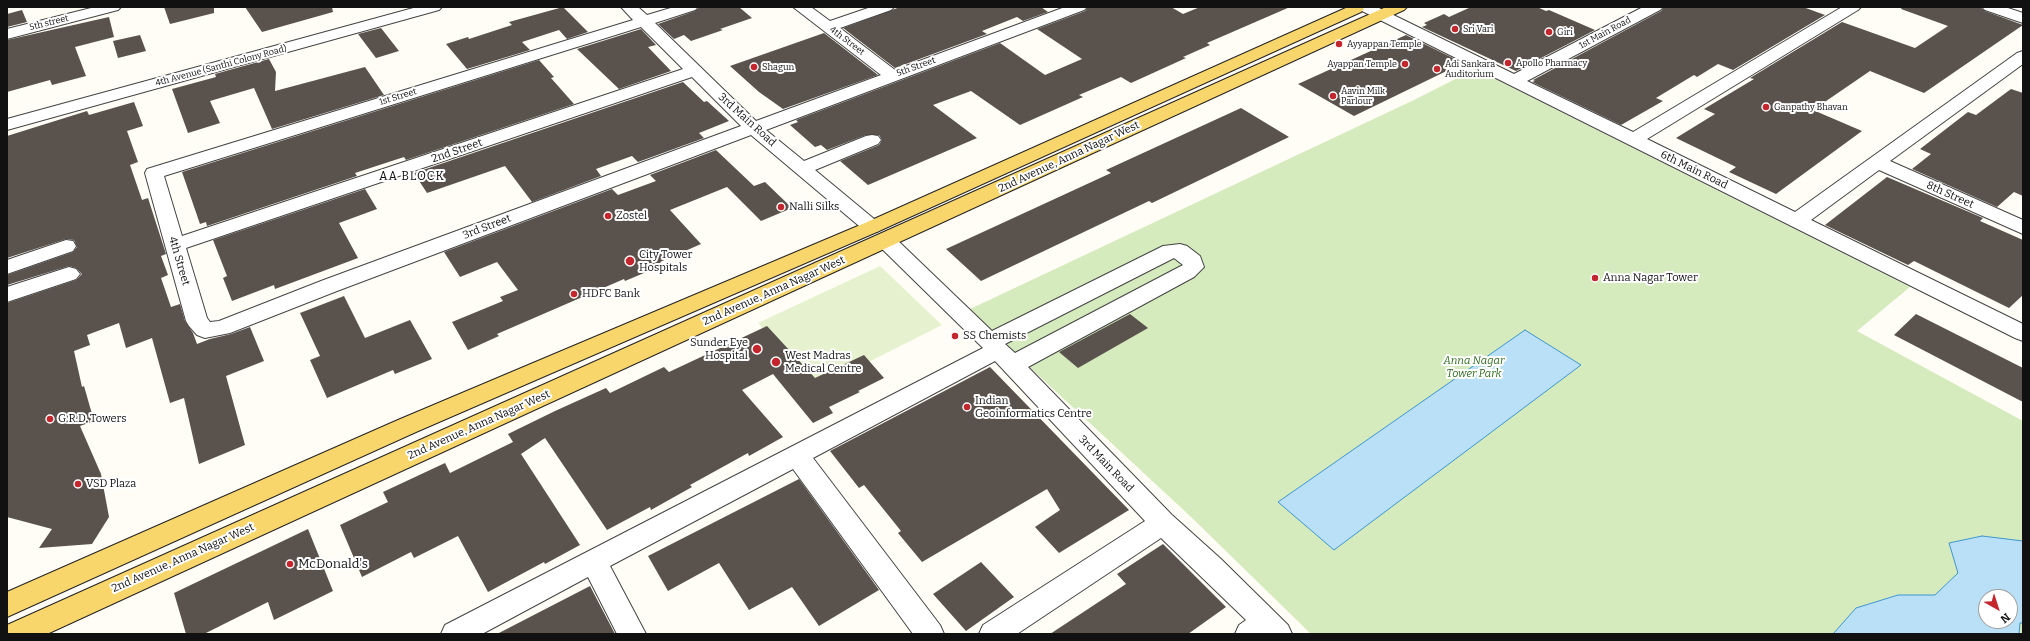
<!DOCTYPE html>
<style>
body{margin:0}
#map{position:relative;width:2030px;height:641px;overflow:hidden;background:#fffdf5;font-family:Bitter,serif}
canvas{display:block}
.frame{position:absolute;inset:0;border:8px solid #111;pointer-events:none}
.north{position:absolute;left:1978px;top:589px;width:40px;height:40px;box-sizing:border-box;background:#fff;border:1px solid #a0a0a0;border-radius:50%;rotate:141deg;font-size:11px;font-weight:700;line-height:16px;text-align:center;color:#111}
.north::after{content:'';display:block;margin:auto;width:14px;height:18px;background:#c4262e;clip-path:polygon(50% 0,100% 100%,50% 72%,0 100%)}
</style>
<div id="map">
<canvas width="2030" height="641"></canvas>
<div class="frame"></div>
<div class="north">N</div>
</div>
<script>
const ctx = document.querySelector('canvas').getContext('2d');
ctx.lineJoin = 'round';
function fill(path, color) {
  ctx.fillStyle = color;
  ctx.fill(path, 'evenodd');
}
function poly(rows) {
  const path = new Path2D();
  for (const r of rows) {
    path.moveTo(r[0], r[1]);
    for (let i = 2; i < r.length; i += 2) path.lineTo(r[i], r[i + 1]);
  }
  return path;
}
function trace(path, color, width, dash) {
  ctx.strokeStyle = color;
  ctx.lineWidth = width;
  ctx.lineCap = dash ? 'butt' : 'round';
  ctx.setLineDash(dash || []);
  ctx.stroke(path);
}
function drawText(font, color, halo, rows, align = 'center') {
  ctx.font = font + ' Bitter,serif';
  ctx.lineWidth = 4;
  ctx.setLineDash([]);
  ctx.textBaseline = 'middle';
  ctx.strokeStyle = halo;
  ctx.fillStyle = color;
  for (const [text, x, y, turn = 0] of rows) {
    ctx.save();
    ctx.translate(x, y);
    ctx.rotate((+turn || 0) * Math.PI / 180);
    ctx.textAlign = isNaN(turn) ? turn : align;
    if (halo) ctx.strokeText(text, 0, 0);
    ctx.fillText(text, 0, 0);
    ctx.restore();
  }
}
fill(poly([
 [1475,69,1910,287,1857,331,2023,421,2023,634,1311,634,1190,516,968,310,1414,100],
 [1986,597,2010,597,2010,621,1986,621]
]), '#d5ebbd');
fill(poly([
 [880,266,942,325,815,389,758,323]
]), '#e6f2cf');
const water = poly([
 [1525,330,1581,365,1334,550,1278,502,1525,330],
 [1982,536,2023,541,2023,623,2020,623,2019,634,1833,634,1856,608,1898,595,1935,595,1958,573,1949,543,1982,536],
 [1986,597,2010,597,2010,621,1986,621,1986,597]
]);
fill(water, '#b9e0f7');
trace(water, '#3f96cf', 1);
fill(poly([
 [164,7,214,7,214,13,170,24],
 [245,7,332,7,333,12,262,32],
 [563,7,588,32,567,39,559,30,522,42,530,50,467,69,446,44,468,37,469,39,512,25,509,22],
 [700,7,739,7,752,18,720,29,723,30,691,41,684,35,674,39,658,24,695,11],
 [900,7,1041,7,1048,12,1023,21,1017,17,982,31,987,34,895,68,843,28],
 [1088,7,1171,7,1183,14,1200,7,1290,7,1207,43,1210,45,1183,57,1186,58,1131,83,1121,77,1079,95,1083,97,1020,125,971,91,933,105,977,138,868,185,840,161,879,145,882,140,879,135,866,135,827,150,821,145,815,147,790,125,798,122,796,120,1000,43,1045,75,1082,59,1037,29,1085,11],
 [1471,7,1537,7,1546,11,1549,10,1595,30,1516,71,1422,27,1427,25,1424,23,1444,14,1449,17],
 [1664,7,1803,7,1825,15,1733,70,1718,64,1697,77,1694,75,1656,98,1663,101,1621,125,1532,82,1535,81,1533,80,1661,11],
 [1902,7,1980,7,1985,11,2023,25,1924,93,1870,71,1813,110,1862,131,1776,194,1729,172,1736,167,1676,138,1715,114,1704,109,1754,79,1750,78,1842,22,1915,48,1948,26,1901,9],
 [22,10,27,22,7,27,7,14],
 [109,17,114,37,75,47,86,76,52,85,50,80,7,92,7,40],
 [381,28,399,51,376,58,358,34],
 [641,29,656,45,648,47,671,71,619,89,577,49],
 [824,33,878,75,783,109,759,92,730,66],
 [140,35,146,51,118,58,113,41],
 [1406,35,1463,63,1354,116,1298,84],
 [269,59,276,72,275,91,365,67,384,95,272,129,254,88,210,101,220,123,188,133,172,89,216,77,215,74],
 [539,60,554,77,551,78,574,104,406,160,404,157,355,173,357,176,207,226,206,222,200,224,182,172],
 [683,82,704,102,707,101,729,121,699,133,704,138,638,162,632,156,596,169,601,176,532,202,505,166,427,193,414,173],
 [2011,89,2023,93,2023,196,2014,192,1997,207,1912,169,1931,154,1920,149,1968,112,1976,115],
 [134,102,143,126,127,131,138,162,130,165,142,200,148,198,166,254,161,256,168,275,161,278,171,307,180,304,185,321,193,333,197,344,210,339,231,334,250,327,264,361,226,376,245,445,199,464,184,398,170,403,152,338,126,348,119,323,87,335,90,345,74,351,82,387,84,386,94,421,80,426,101,474,109,517,92,544,39,548,52,529,7,517,7,303,76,280,82,274,76,268,69,266,7,285,7,275,73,252,77,247,74,240,66,239,7,258,7,136,87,111,89,115],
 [1241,108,1289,137,1152,203,1149,201,981,281,946,249,1111,173,1106,170],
 [716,150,754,186,765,182,792,208,761,221,727,187,670,210,701,244,660,262,663,265,625,281,624,279,497,334,499,336,468,350,452,322,503,301,500,297,518,290,497,262,460,277,444,252,612,189,618,195,656,181,650,175],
 [1887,177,1983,218,1980,221,2023,240,2023,295,2009,308,1914,261,1908,265,1825,225],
 [365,189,377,209,339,223,358,258,275,289,274,285,232,301,223,278,227,276,213,240],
 [344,296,365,338,410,320,432,359,395,374,393,370,327,398,310,360,320,356,300,313],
 [1130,314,1148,328,1078,368,1059,352],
 [1916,314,2023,368,2023,402,1894,335],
 [767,326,815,378,864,355,884,378,858,391,860,392,829,407,833,413,813,423,773,374,742,390,783,437,749,456,748,453,690,485,692,487,651,510,650,507,607,530,545,438,521,454,580,545,545,564,544,562,488,592,458,536,414,558,411,552,362,577,340,525,388,502,383,492,445,463,450,473,513,442,508,434,555,411,606,388,610,393,664,367,669,372],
 [990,367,1129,510,1059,553,1035,527,1060,510,1047,489,922,562,898,533,901,531,864,485,859,488,830,451],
 [799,479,879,590,819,626,792,587,749,610,719,563,668,591,648,556],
 [308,529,333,591,274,620,268,602,204,634,186,634,174,593],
 [1163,544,1226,607,1188,634,1050,634,1126,584,1117,574],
 [981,562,1014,597,966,631,933,594],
 [590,586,615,634,497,634]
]), '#5a524d');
const minor = poly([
 [95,7,121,7,118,10,7,39,7,29,95,7],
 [417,7,442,7,439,10,7,130,7,119,417,7],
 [621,7,638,7,647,15,674,7,698,7,695,10,655,23,756,121,881,75,793,7,811,7,830,21,871,7,894,7,891,10,840,28,895,70,1065,7,1087,7,1084,10,766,130,804,161,866,136,872,135,878,136,881,140,878,144,815,170,879,223,882,227,879,231,872,233,865,231,751,135,337,291,230,333,205,338,197,335,189,326,186,321,145,173,147,169,633,20,621,7],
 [641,27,683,69,182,236,164,176,641,27],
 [692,77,741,126,321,281,219,321,210,322,207,318,186,248,692,77],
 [1357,7,1377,7,1514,74,1643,7,1663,7,1660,10,1527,81,1633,132,1842,7,1861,7,1858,10,1647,139,1795,212,2017,53,2023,51,2023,64,1890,161,2023,220,2023,234,1879,170,1811,220,2023,324,2023,341,2015,338,1360,10,1357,7],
 [1982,7,2005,7,2023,13,2023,23,1985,10,1982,7],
 [886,235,893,236,992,331,1163,246,1180,244,1187,246,1200,256,1204,267,1194,277,1028,367,1172,515,1221,559,1288,625,1292,634,1235,634,1239,625,1246,620,1161,538,1017,634,979,634,983,625,1145,521,995,361,813,458,940,625,944,634,913,634,793,469,610,566,646,634,617,634,588,577,482,634,441,634,445,625,983,348,879,246,876,241,879,236,886,235],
 [1174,258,1183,265,1015,353,1005,344,1174,258],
 [66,240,73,241,76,246,73,251,7,274,7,260,66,240],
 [69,267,76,269,80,274,76,279,7,302,7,287,69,267]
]);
const major = poly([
 [1348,7,1362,7,1364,9,1361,12,879,231,416,432,7,617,7,592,398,420,865,223,1348,7],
 [1386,7,1407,7,1404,10,47,634,7,634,7,625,1386,7]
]);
trace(minor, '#444', 2);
trace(major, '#222', 2);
fill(minor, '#fff');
fill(major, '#f9d66b');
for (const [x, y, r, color] of [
 [1455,29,4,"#c4262e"],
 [1549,32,4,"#c4262e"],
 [1339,44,4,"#c4262e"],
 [1508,63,4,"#c4262e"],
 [1405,64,4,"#c4262e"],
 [754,67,4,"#c4262e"],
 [1437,69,4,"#c4262e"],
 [1333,96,4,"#c4262e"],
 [1766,107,4,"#c4262e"],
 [781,207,4,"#c4262e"],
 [608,216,4,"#c4262e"],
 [630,261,5,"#c4262e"],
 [1595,278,4,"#c4262e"],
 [574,294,4,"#c4262e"],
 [955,336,4,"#c4262e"],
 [757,349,5,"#c4262e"],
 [776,362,5,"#c4262e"],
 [967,407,4,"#c4262e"],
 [50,419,4,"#c4262e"],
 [78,484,4,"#c4262e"],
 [290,564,4,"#c4262e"]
]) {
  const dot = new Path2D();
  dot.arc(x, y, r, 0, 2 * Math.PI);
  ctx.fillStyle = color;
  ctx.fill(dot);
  trace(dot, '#fff', 1.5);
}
drawText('9px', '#111', '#fff', [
 ["5th street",49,23,-14],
 ["1st Main Road",1605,33,-28],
 ["4th Street",847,41,37],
 ["4th Avenue (Santhi Colony Road)",221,66,-15],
 ["5th Street",916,67,-20],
 ["1st Street",398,97,-17]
]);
drawText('9px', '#111', '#fff', [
 ["Sri Vari",1463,29],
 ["Giri",1557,32],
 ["Ayyappan Temple",1347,44],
 ["Apollo Pharmacy",1516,63],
 ["Ayappan Temple",1397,64,"right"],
 ["Adi Sankara",1445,64],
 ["Auditorium",1445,74],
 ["Shagun",762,67],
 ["Aavin Milk",1341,91],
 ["Parlour",1341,101],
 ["Ganpathy Bhavan",1774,107]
], 'left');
drawText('11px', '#111', '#fff', [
 ["3rd Main Road",747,120,42],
 ["2nd Street",457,151,-19],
 ["2nd Avenue, Anna Nagar West",1069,157,-25],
 ["6th Main Road",1694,170,26],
 ["8th Street",1950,195,24],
 ["3rd Street",487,227,-21],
 ["4th Street",179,261,74],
 ["2nd Avenue, Anna Nagar West",774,291,-24],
 ["2nd Avenue, Anna Nagar West",479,425,-24],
 ["3rd Main Road",1106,464,46],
 ["2nd Avenue, Anna Nagar West",183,558,-24]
]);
drawText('11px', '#111', '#fff', [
 ["Nalli Silks",789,207],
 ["Zostel",616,216],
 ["City Tower",639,255],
 ["Hospitals",639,268],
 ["Anna Nagar Tower",1603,278],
 ["HDFC Bank",582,294],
 ["SS Chemists",963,336],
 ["Sunder Eye",748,343,"right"],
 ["Hospital",748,356,"right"],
 ["West Madras",785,356],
 ["Medical Centre",785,369],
 ["Indian",975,401],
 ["Geoinformatics Centre",975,414],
 ["G.R.D. Towers",58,419],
 ["VSD Plaza",86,484]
], 'left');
drawText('italic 11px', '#2f6b1f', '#fff', [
 ["Anna Nagar",1474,361],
 ["Tower Park",1474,374]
]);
ctx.letterSpacing = '1px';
drawText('12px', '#111', '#fff', [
 ["AA BLOCK",412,177]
]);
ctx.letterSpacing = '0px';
drawText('13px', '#111', '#fff', [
 ["McDonald's",298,564]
], 'left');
</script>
